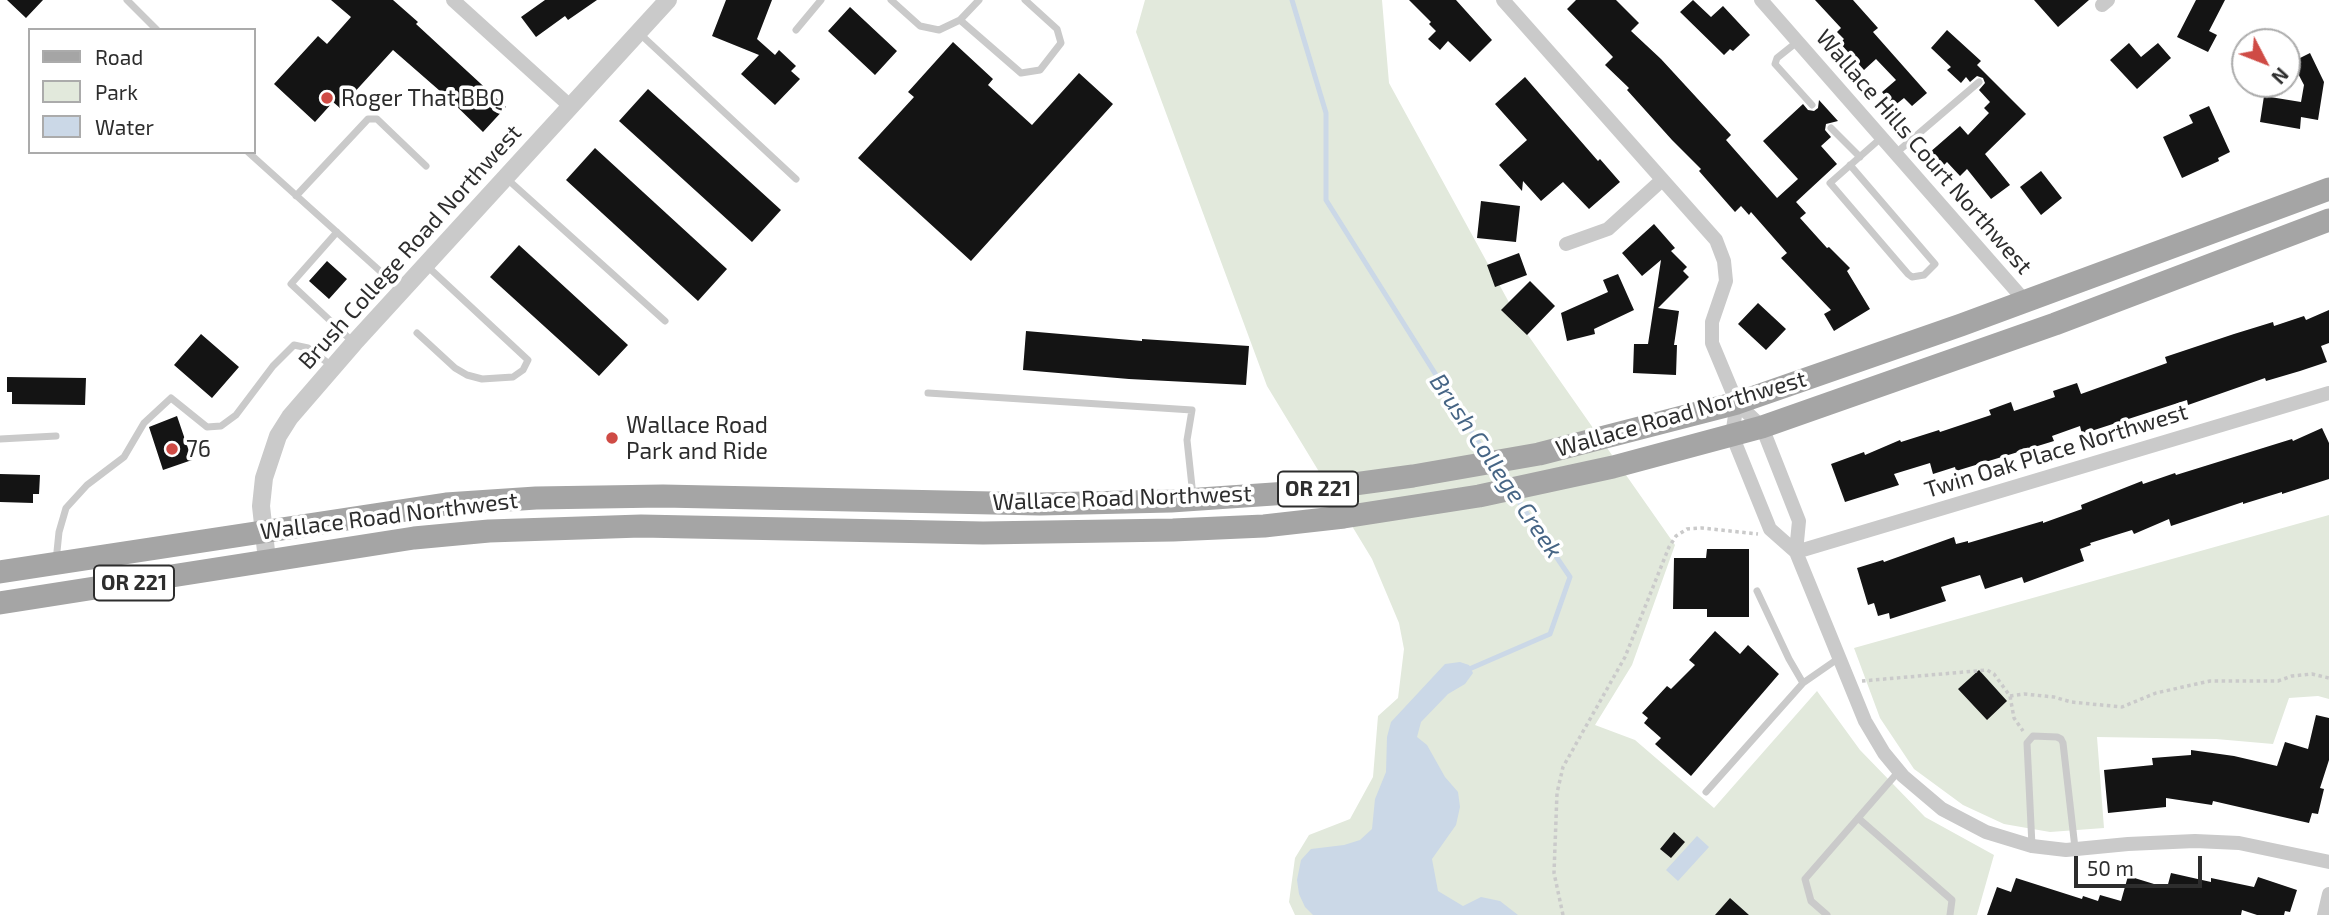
<!DOCTYPE html>
<style>
body{margin:0}
#map{position:relative;width:2329px;height:915px;overflow:hidden;background:#fff;font-family:"Exo 2",sans-serif}
canvas{display:block}
.legend{position:absolute;left:28px;top:28px;width:228px;height:126px;box-sizing:border-box;background:#fff;border:2px solid #ababab;margin:0;padding:9px 12px;list-style:none;font-size:21px;color:#2d2d2d}
.legend li{display:flex;align-items:center;gap:14px;height:35px}
.legend b{width:35px;border:2px solid #ababab}
.north{position:absolute;left:2231px;top:28px;width:70px;height:70px;box-sizing:border-box;background:#fff;border:2px solid #ababab;border-radius:50%;rotate:132deg;font-size:19px;font-weight:700;line-height:28px;text-align:center;color:#2d2d2d}
.north::after{content:'';display:block;margin:auto;width:24px;height:32px;background:#cf4b45;clip-path:polygon(50% 0,100% 100%,50% 72%,0 100%)}
.scale{position:absolute;left:2074px;top:856px;width:128px;height:32px;box-sizing:border-box;border:4px solid #2d2d2d;border-top:0;padding-left:9px;font-size:21px;line-height:24px;white-space:nowrap;color:#2d2d2d;-webkit-text-stroke:5px #fff;paint-order:stroke}
</style>
<div id="map">
<canvas width="2329" height="915"></canvas>
<ul class="legend">
<li><b style="height:9px;background:#a5a5a5"></b>Road</li>
<li><b style="height:19px;background:#e2e9dc"></b>Park</li>
<li><b style="height:19px;background:#cbd8e7"></b>Water</li>
</ul>
<div class="north">N</div>
<div class="scale">50 m</div>
</div>
<script>
const ctx = document.querySelector('canvas').getContext('2d');
ctx.lineJoin = 'round';
function fill(path, color) {
  ctx.fillStyle = color;
  ctx.fill(path, 'evenodd');
}
function poly(rows) {
  const path = new Path2D();
  for (const r of rows) {
    path.moveTo(r[0], r[1]);
    for (let i = 2; i < r.length; i += 2) path.lineTo(r[i], r[i + 1]);
  }
  return path;
}
function trace(path, color, width, dash) {
  ctx.strokeStyle = color;
  ctx.lineWidth = width;
  ctx.lineCap = dash ? 'butt' : 'round';
  ctx.setLineDash(dash || []);
  ctx.stroke(path);
}
function drawText(font, color, halo, rows, align = 'center') {
  ctx.font = font + ' "Exo 2",sans-serif';
  ctx.lineWidth = 7;
  ctx.setLineDash([]);
  ctx.textBaseline = 'middle';
  ctx.strokeStyle = halo;
  ctx.fillStyle = color;
  for (const [text, x, y, turn = 0] of rows) {
    ctx.save();
    ctx.translate(x, y);
    ctx.rotate((+turn || 0) * Math.PI / 180);
    ctx.textAlign = isNaN(turn) ? turn : align;
    if (halo) ctx.strokeText(text, 0, 0);
    ctx.fillText(text, 0, 0);
    ctx.restore();
  }
}
fill(poly([
 [1145,0,1382,0,1389,83,1523,328,1675,545,1632,665,1595,725,1635,740,1714,808,1817,691,1860,750,1925,817,1994,855,1977,915,1295,915,1289,902,1295,858,1309,835,1350,819,1373,777,1378,716,1398,698,1404,649,1399,623,1372,559,1267,386,1136,32],
 [2329,515,2329,699,2318,696,2289,698,2273,744,2216,739,2097,737,2104,828,2050,832,2004,824,1963,805,1914,769,1880,718,1854,648]
]), '#e2e9dc');
fill(poly([
 [1460,662,1469,665,1473,673,1465,684,1448,694,1421,722,1417,737,1427,745,1445,777,1458,792,1460,807,1456,825,1432,859,1438,891,1463,906,1481,897,1500,901,1518,915,1313,915,1305,907,1299,894,1297,880,1301,860,1311,849,1344,845,1360,840,1372,829,1375,799,1386,772,1387,737,1391,722,1445,664],
 [1697,836,1709,847,1678,881,1666,870]
]), '#cbd8e7');
trace(poly([
 [1292,0,1326,113,1326,200,1487,456],
 [1495,467,1507,485],
 [1467,670,1550,634,1570,577,1515,496]
]), '#cbd8e7', 5);
fill(poly([
 [7,0,43,0,26,18],
 [331,0,393,0,418,22,416,24,506,107,483,132,448,98,393,50,340,108,333,102,315,122,274,84,318,36,327,44,351,17],
 [545,0,597,0,568,20,565,16,536,37,521,17],
 [726,0,772,0,757,39,775,55,779,50,796,66,791,71,800,79,775,105,741,74,759,55,712,36],
 [1409,0,1456,0,1492,40,1470,62,1448,41,1440,50,1428,39,1436,31,1429,24,1431,22],
 [1576,0,1616,0,1639,23,1631,31,1661,59,1731,135,1726,140,1777,198,1798,179,1763,141,1803,104,1808,110,1814,111,1818,108,1819,100,1838,121,1826,124,1825,130,1831,137,1821,146,1837,164,1796,202,1806,213,1800,218,1827,248,1829,247,1850,268,1847,271,1870,309,1834,331,1824,314,1831,310,1781,258,1787,253,1751,212,1749,215,1741,206,1735,212,1699,171,1701,169,1672,140,1627,90,1629,88,1605,65,1613,57,1567,9],
 [1693,0,1711,17,1723,6,1750,35,1733,51,1730,49,1724,55,1680,12],
 [1815,0,1853,0,1878,28,1873,32,1927,93,1912,106,1904,98,1894,106,1882,92,1896,80,1876,59,1864,70,1840,43,1844,39,1837,32,1841,28],
 [2034,0,2089,0,2058,27],
 [2196,0,2225,0,2209,31,2217,35,2208,52,2177,37],
 [850,7,897,51,875,75,828,31],
 [1947,30,1981,61,1977,65,2026,114,1985,154,2010,185,1991,199,1967,169,1960,176,1947,162,1942,167,1929,153,1960,126,1968,135,1989,113,1984,108,1990,102,1979,90,1985,83,1983,78,1977,76,1970,82,1966,77,1961,83,1947,70,1951,67,1931,48],
 [953,42,993,79,988,85,1032,125,1079,73,1113,104,971,261,858,158,914,97,908,92],
 [2129,43,2141,57,2158,43,2171,58,2137,89,2110,60],
 [2310,53,2324,82,2318,120,2301,117,2300,129,2260,122,2264,96,2301,102,2304,85,2292,62],
 [1525,77,1598,161,1600,159,1620,182,1589,209,1563,182,1541,201,1523,181,1522,191,1499,165,1527,140,1495,104],
 [648,89,781,210,752,242,619,121],
 [2209,106,2230,152,2218,158,2219,161,2182,178,2163,137,2193,123,2189,115],
 [595,148,727,269,698,301,566,180],
 [2041,171,2062,198,2041,215,2020,187],
 [1481,201,1520,206,1516,242,1477,238],
 [1654,224,1675,248,1671,251,1687,267,1683,271,1689,277,1658,308,1679,311,1674,345,1677,345,1676,375,1633,373,1634,344,1648,344,1661,260,1642,276,1622,253],
 [519,245,628,345,599,376,490,277],
 [1519,253,1527,275,1495,287,1487,265],
 [327,261,347,279,329,299,309,281],
 [1618,274,1634,310,1594,329,1595,334,1567,341,1561,313,1608,292,1603,280],
 [1530,281,1555,306,1527,335,1501,310],
 [1758,303,1786,329,1766,350,1738,324],
 [2329,310,2329,343,2321,346,2327,362,2300,371,2266,381,2265,378,2188,405,2187,400,2082,434,2080,426,2052,436,2054,441,1956,471,1955,467,1933,474,1930,463,1894,474,1899,485,1845,502,1831,464,1864,452,1865,455,1900,440,1901,442,1939,430,1940,432,1991,415,1989,410,2011,402,2014,411,2055,397,2053,391,2077,383,2081,394,2167,363,2165,357,2234,334,2273,322,2274,326,2304,316,2306,320],
 [1026,331,1142,341,1142,339,1249,346,1246,385,1129,379,1023,370],
 [201,334,239,367,212,398,174,365],
 [7,377,86,378,85,405,12,404,12,392,7,392],
 [177,416,192,460,163,470,149,427],
 [2322,428,2329,443,2329,479,2282,494,2282,492,2243,504,2243,502,2171,526,2169,519,2134,534,2132,530,2090,543,2091,545,2080,549,2084,561,2024,583,2022,577,1985,589,1980,575,1941,587,1946,601,1890,619,1889,613,1878,616,1874,603,1868,605,1857,568,1883,560,1884,562,1954,537,1956,544,1968,541,1968,543,2043,521,2043,523,2082,509,2081,505,2142,481,2143,484,2175,473,2176,475,2292,439,2293,441],
 [0,474,40,475,39,494,33,494,33,503,0,502],
 [1707,549,1749,549,1749,617,1707,617,1707,609,1673,609,1674,558,1706,558],
 [1715,631,1740,654,1748,645,1779,674,1691,776,1655,744,1661,738,1644,723,1648,718,1642,713,1667,686,1671,689,1695,665,1689,660],
 [1979,670,2007,701,1987,720,1958,689],
 [2316,715,2329,718,2329,760,2320,788,2324,789,2318,814,2312,813,2309,823,2213,801,2212,805,2166,798,2166,807,2108,813,2104,770,2153,765,2152,758,2191,755,2191,750,2234,756,2277,766,2285,742,2308,749],
 [1674,832,1685,842,1671,858,1660,849],
 [2171,873,2211,882,2211,878,2254,887,2258,877,2297,890,2290,912,2285,911,2284,915,2257,915,2242,910,2241,915,1987,915,1997,887,2011,892,2016,878,2082,899,2083,896,2098,901,2100,895,2121,901,2128,876,2167,888],
 [1730,898,1749,915,1715,915]
]), '#141414');
trace(poly([
 [1862,681,1987,670,1994,674,2010,696,2014,718,2023,731],
 [2010,696,2024,694,2054,697,2071,702,2122,707,2156,693,2210,681,2278,681,2292,676,2312,674,2329,678],
 [1563,915,1554,873,1557,793,1563,767,1625,657,1669,547,1676,536,1687,529,1702,528,1758,534]
]), '#cacaca', 3.5, [3.5, 3.5]);
trace(poly([
 [127,0,157,30],
 [891,0,920,26,939,30,960,20,979,0],
 [960,20,1021,73,1040,70,1061,43,1057,29,1025,0],
 [796,30,821,0],
 [639,33,796,179],
 [1797,42,1777,58,1775,64,1812,105],
 [1831,128,1860,157],
 [248,152,401,290],
 [1896,153,1979,82],
 [1850,165,1935,264,1924,275,1912,277,1908,274,1830,183,1881,138],
 [506,178,665,321],
 [296,196,368,119,377,119,426,166],
 [337,232,291,284,353,342],
 [417,333,455,368,467,375,482,379,513,377,523,370,528,360,426,265],
 [928,393,1192,410,1187,440,1193,496],
 [0,439,56,436],
 [56,561,59,532,66,508,87,485,124,457,144,423,171,398,207,427,221,426,236,415,273,366,294,345,308,348,332,366],
 [1757,591,1789,659,1803,683],
 [1706,792,1803,683,1839,658],
 [1858,818,1952,900,1950,915],
 [2032,846,2027,743,2033,736,2057,737,2061,739,2063,743,2075,848],
 [1827,915,1811,901,1805,879,1899,771]
]), '#cacaca', 7);
trace(poly([
 [453,0,571,107],
 [1503,0,1716,240,1724,261,1726,281,1712,322,1712,343,1737,403,1762,427,1799,521,1796,552],
 [1761,0,2025,301],
 [2102,5,2108,0],
 [1566,244,1608,229,1662,180],
 [1737,403,1732,435,1770,529,1796,552,1865,721,1884,753,1903,776,1942,809,1986,832,2032,846,2066,850,2128,844,2195,841,2239,843,2329,862],
 [1796,552,2329,393],
 [2324,915,2329,894]
]), '#cacaca', 14);
trace(poly([
 [267,560,261,506,264,478,278,436,290,417,354,343,668,0]
]), '#cacaca', 18);
trace(poly([
 [0,572,446,504,536,498,663,496,1040,504,1171,501,1288,493,1413,476,1539,454,1737,403,1961,325,2329,189],
 [0,603,414,538,489,531,641,526,983,533,1173,530,1264,526,1344,517,1479,496,1613,467,1762,427,2055,324,2329,220]
]), '#a5a5a5', 23);
for (const [x, y, r, color] of [
 [327,98,7,"#cf4b45"],
 [612,438,7,"#cf4b45"],
 [172,449,7,"#cf4b45"]
]) {
  const dot = new Path2D();
  dot.arc(x, y, r, 0, 2 * Math.PI);
  ctx.fillStyle = color;
  ctx.fill(dot);
  trace(dot, '#fff', 2.5);
}
for (const [x, y, w] of [
 [1318,489,80],
 [134,583,80]
]) {
  const box = new Path2D();
  box.roundRect(x - w / 2, y - 17.5, w, 35, 5);
  ctx.fillStyle = '#fff';
  ctx.fill(box);
  trace(box, '#2d2d2d', 2);
}
drawText('bold 21px', '#2d2d2d', null, [
 ["OR 221",1318,489],
 ["OR 221",134,583]
]);
drawText('23px', '#2d2d2d', '#fff', [
 ["Roger That BBQ",341,98],
 ["Wallace Road",626,425],
 ["Park and Ride",626,451],
 ["76",186,449]
], 'left');
drawText('23px', '#2d2d2d', '#fff', [
 ["Wallace Hills Court Northwest",1924,152,49],
 ["Brush College Road Northwest",410,247,-48],
 ["Wallace Road Northwest",1681,414,-16],
 ["Twin Oak Place Northwest",2056,451,-17],
 ["Wallace Road Northwest",1122,498,-2],
 ["Wallace Road Northwest",389,516,-7]
]);
drawText('italic 24px', '#466585', '#fff', [
 ["Brush College Creek",1496,466,56]
]);
</script>
